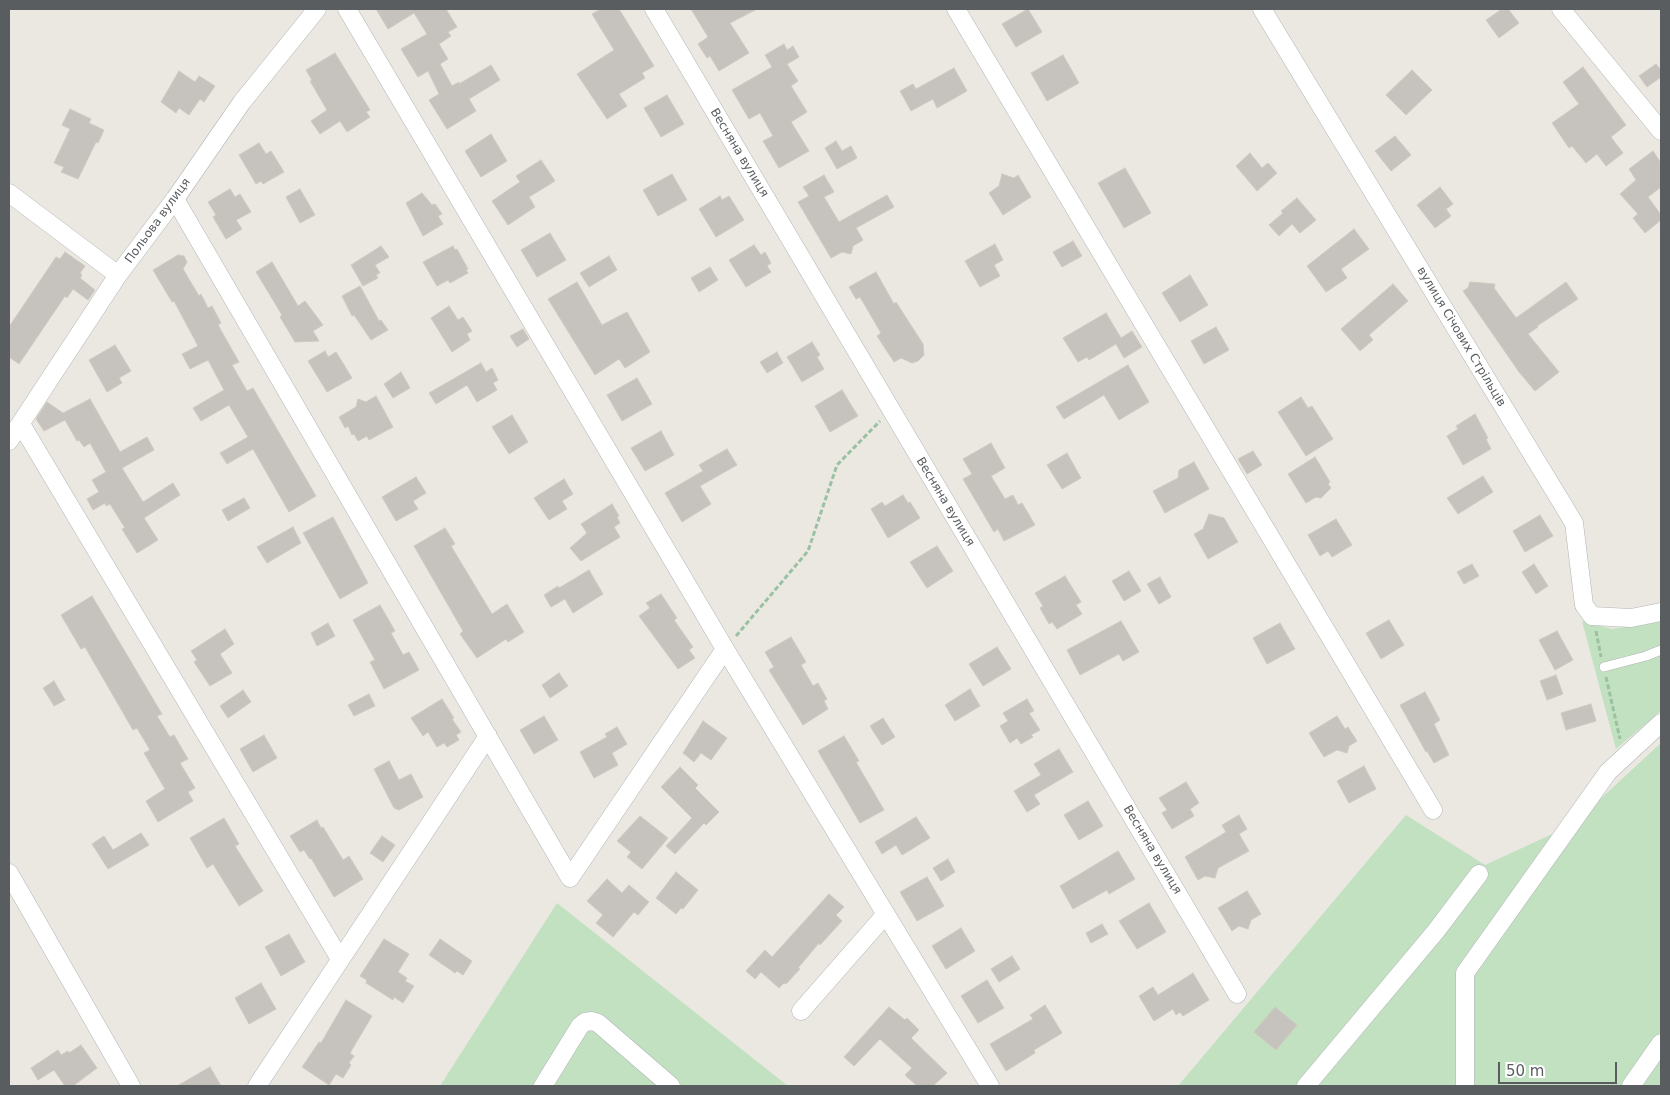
<!DOCTYPE html>
<meta charset="utf-8">
<style>
body{margin:0}
#map{position:relative;width:1670px;height:1095px;overflow:hidden;background:#ebe8e1;font-family:"DejaVu Sans",sans-serif}
canvas{display:block}
.frame{position:absolute;inset:0;border:10px solid #5a5d60;pointer-events:none}
.scale{position:absolute;left:1498px;top:1062px;width:119px;height:22px;box-sizing:border-box;border:2px solid #5a5d60;border-top:0;padding-left:6px;font-size:15px;line-height:18px;white-space:nowrap;color:#5a5d60;-webkit-text-stroke:4px #fff;paint-order:stroke}
</style>
<div id="map">
<canvas width="1670" height="1095"></canvas>
<div class="frame"></div>
<div class="scale">50 m</div>
</div>
<script>
const ctx = document.querySelector('canvas').getContext('2d');
ctx.lineJoin = 'round';
function fill(path, color) {
  ctx.fillStyle = color;
  ctx.fill(path, 'evenodd');
}
function poly(rows) {
  const path = new Path2D();
  for (const r of rows) {
    path.moveTo(r[0], r[1]);
    for (let i = 2; i < r.length; i += 2) path.lineTo(r[i], r[i + 1]);
  }
  return path;
}
function trace(path, color, width, dash) {
  ctx.strokeStyle = color;
  ctx.lineWidth = width;
  ctx.lineCap = dash ? 'butt' : 'round';
  ctx.setLineDash(dash || []);
  ctx.stroke(path);
}
function drawText(font, color, halo, rows, align = 'center') {
  ctx.font = font + ' "DejaVu Sans",sans-serif';
  ctx.lineWidth = 4;
  ctx.setLineDash([]);
  ctx.textBaseline = 'middle';
  ctx.strokeStyle = halo;
  ctx.fillStyle = color;
  for (const [text, x, y, turn = 0] of rows) {
    ctx.save();
    ctx.translate(x, y);
    ctx.rotate((+turn || 0) * Math.PI / 180);
    ctx.textAlign = isNaN(turn) ? turn : align;
    if (halo) ctx.strokeText(text, 0, 0);
    ctx.fillText(text, 0, 0);
    ctx.restore();
  }
}
fill(poly([
 [1582,621,1612,629,1661,621,1661,711,1616,749],
 [1661,743,1661,1086,1178,1086,1406,815,1485,865,1572,825],
 [557,903,788,1086,440,1086]
]), '#c1e1c0');
const building = poly([
 [376,9,446,9,457,27,448,32,451,36,439,44,448,59,440,64,452,86,459,82,459,84,491,65,500,80,469,99,476,111,447,129,429,100,439,94,428,71,418,77,401,49,427,34,414,13,388,29,376,9],
 [601,9,619,9,654,66,642,73,645,78,619,94,627,106,607,119,577,74,614,50,592,14,601,9],
 [691,9,757,9,730,23,749,53,719,71,710,56,707,58,698,44,708,37,691,9],
 [1028,9,1042,32,1016,47,1002,24,1028,9],
 [1502,9,1508,9,1519,23,1499,38,1486,20,1502,9],
 [784,44,787,50,793,46,799,57,787,64,798,81,791,86,807,112,791,122,809,151,779,168,763,141,773,136,760,113,749,119,732,90,772,67,765,55,784,44],
 [335,53,370,110,366,112,370,117,347,132,340,121,320,134,311,121,327,110,310,81,312,80,306,70,335,53],
 [1063,55,1079,83,1047,101,1031,73,1063,55],
 [1656,64,1661,70,1661,77,1647,87,1639,76,1656,64],
 [1583,67,1626,125,1611,137,1623,153,1606,166,1597,154,1586,163,1572,146,1569,148,1552,123,1579,104,1563,82,1583,67],
 [954,68,967,91,937,108,933,99,911,111,900,91,913,84,916,89,954,68],
 [1412,70,1432,90,1406,115,1386,95,1412,70],
 [179,71,195,82,199,76,215,86,204,102,200,99,189,115,179,108,176,113,161,102,179,71],
 [667,95,684,124,661,137,644,108,667,95],
 [70,109,91,119,89,123,104,130,98,143,96,142,78,179,61,172,64,167,54,163,70,129,62,125,70,109],
 [491,134,507,161,481,177,465,151,491,134],
 [1395,136,1411,155,1391,171,1375,151,1395,136],
 [836,141,842,151,851,146,857,158,837,169,825,148,836,141],
 [259,143,266,154,271,151,284,172,263,184,261,181,256,184,239,155,259,143],
 [1653,151,1661,163,1661,187,1648,197,1661,215,1661,220,1645,233,1633,218,1638,214,1620,194,1636,180,1629,169,1653,151],
 [1250,153,1262,168,1268,163,1277,173,1257,191,1236,166,1250,153],
 [541,160,555,181,529,197,535,207,508,225,492,201,520,182,516,176,541,160],
 [1125,168,1151,213,1124,228,1098,183,1125,168],
 [672,174,687,200,658,216,643,190,672,174],
 [1002,174,1014,178,1018,175,1031,197,1003,215,989,193,999,186,1002,174],
 [824,175,834,192,824,197,839,222,887,195,894,207,856,228,863,240,853,246,851,254,842,252,831,258,798,202,809,196,803,187,824,175],
 [1440,187,1453,204,1446,209,1451,216,1435,228,1417,205,1440,187],
 [230,189,235,197,240,194,251,212,236,220,242,229,226,239,213,217,216,215,208,202,230,189],
 [300,189,315,215,300,223,286,197,300,189],
 [422,193,432,205,435,204,442,214,438,216,443,224,423,236,406,203,422,193],
 [720,196,722,200,729,196,744,220,716,237,699,209,720,196],
 [1297,198,1316,220,1300,233,1292,224,1279,236,1269,225,1283,213,1281,211,1297,198],
 [1354,229,1369,249,1341,269,1347,278,1326,292,1307,266,1354,229],
 [550,233,566,260,537,277,521,250,550,233],
 [1073,241,1082,256,1062,267,1053,252,1073,241],
 [995,244,1003,260,994,265,1000,276,980,287,965,261,995,244],
 [754,245,761,255,765,252,771,263,767,266,771,272,746,287,729,260,754,245],
 [381,246,389,257,375,265,380,273,376,275,378,278,363,286,351,265,381,246],
 [453,246,455,250,457,249,468,269,466,270,468,273,450,283,448,280,437,286,423,262,453,246],
 [65,252,85,266,80,273,82,275,80,278,95,290,88,300,73,289,67,298,65,296,19,364,9,357,9,327,56,257,60,259,65,252],
 [178,255,184,256,187,262,183,269,199,296,201,294,208,308,212,306,221,323,218,325,239,362,232,365,247,391,253,388,316,496,289,512,253,449,227,464,220,453,248,437,229,405,201,421,193,408,224,390,208,360,190,369,182,354,198,346,174,301,172,302,153,270,178,255],
 [609,256,617,270,589,287,580,273,609,256],
 [272,262,298,306,305,301,323,325,313,331,319,341,295,342,280,317,282,315,256,272,272,262],
 [710,267,718,280,699,292,691,278,710,267],
 [876,272,894,304,896,302,923,344,924,355,918,361,912,363,901,358,894,362,877,336,881,333,860,297,856,299,849,287,876,272],
 [1190,275,1208,305,1180,322,1162,293,1190,275],
 [577,282,602,325,627,312,650,352,625,368,619,359,595,375,548,299,577,282],
 [1470,282,1495,284,1494,288,1516,318,1566,282,1578,299,1537,326,1538,327,1528,334,1559,372,1535,391,1519,372,1463,291,1468,288,1470,282],
 [1393,284,1408,301,1369,335,1373,340,1360,351,1341,329,1393,284],
 [360,286,379,321,381,320,388,330,371,340,354,315,352,316,342,296,360,286],
 [449,306,458,320,463,317,472,331,467,334,470,340,452,352,431,318,449,306],
 [1106,313,1121,338,1132,331,1142,347,1124,358,1116,344,1089,360,1087,357,1078,362,1063,338,1106,313],
 [1216,327,1229,350,1204,364,1191,341,1216,327],
 [523,329,529,339,517,347,510,336,523,329],
 [812,342,820,355,817,357,824,369,802,382,787,357,812,342],
 [115,345,131,371,119,378,122,383,107,392,89,360,115,345],
 [325,351,328,357,336,352,352,378,327,392,308,361,325,351],
 [777,352,783,363,767,373,760,362,777,352],
 [481,363,486,372,492,368,498,380,493,383,497,390,477,402,467,385,436,404,429,393,481,363],
 [1128,365,1149,402,1119,420,1104,395,1064,419,1056,407,1128,365],
 [401,372,410,388,393,398,384,384,401,372],
 [637,378,652,404,622,421,607,395,637,378],
 [842,390,858,416,830,432,815,406,842,390],
 [376,396,393,427,369,440,367,436,358,441,354,434,352,435,348,426,345,428,339,417,356,407,358,399,366,402,376,396],
 [1301,397,1308,408,1312,406,1333,439,1306,456,1278,412,1301,397],
 [90,399,120,452,147,437,154,450,122,468,143,502,173,483,180,495,144,518,158,540,137,553,122,529,125,528,110,504,106,506,105,503,93,510,87,499,99,492,92,480,106,472,90,443,84,447,79,440,77,441,65,420,44,431,36,419,47,402,63,413,90,399],
 [1475,414,1488,438,1486,439,1491,449,1463,465,1447,436,1458,429,1456,426,1475,414],
 [512,415,528,442,509,454,492,427,512,415],
 [661,431,674,455,645,471,631,448,661,431],
 [991,443,1005,468,991,476,1005,499,1013,495,1018,505,1022,503,1035,525,1004,541,998,529,994,532,963,479,972,474,963,459,991,443],
 [727,449,737,465,700,486,711,504,682,522,665,493,703,471,699,465,727,449],
 [1253,451,1262,465,1247,474,1238,459,1253,451],
 [1067,453,1081,478,1062,489,1047,465,1067,453],
 [1315,457,1330,482,1328,484,1331,488,1321,498,1316,497,1306,503,1288,474,1315,457],
 [1194,462,1209,489,1165,513,1153,491,1178,478,1179,470,1194,462],
 [1483,476,1493,492,1458,514,1447,498,1483,476],
 [416,477,426,493,413,501,418,509,396,521,382,497,416,477],
 [564,479,573,494,562,501,567,509,549,520,534,498,564,479],
 [903,495,908,503,910,502,920,518,888,538,871,509,882,502,885,506,903,495],
 [244,498,250,508,228,521,222,510,244,498],
 [612,504,619,516,617,517,620,523,614,527,620,537,581,561,570,548,587,533,581,524,612,504],
 [1209,514,1224,518,1238,542,1208,559,1194,534,1203,529,1209,514],
 [1540,515,1553,536,1525,552,1513,531,1540,515],
 [333,517,368,583,340,599,303,533,333,517],
 [1336,519,1352,545,1332,557,1328,551,1320,556,1308,535,1336,519],
 [293,527,301,543,267,563,257,547,293,527],
 [445,528,455,544,451,546,492,614,507,604,524,632,508,642,506,639,477,658,460,634,463,631,414,546,445,528],
 [937,546,953,571,927,588,910,562,937,546],
 [1472,564,1479,576,1464,584,1457,572,1472,564],
 [1534,564,1548,586,1536,594,1522,572,1534,564],
 [589,570,603,594,573,613,565,599,551,607,544,595,558,586,559,588,589,570],
 [1129,571,1141,591,1124,601,1112,581,1129,571],
 [1065,576,1081,602,1076,605,1082,614,1057,629,1052,622,1049,624,1040,608,1043,606,1035,593,1065,576],
 [1160,577,1171,597,1159,604,1147,584,1160,577],
 [661,594,677,618,674,620,693,647,689,650,695,658,678,669,639,616,650,608,646,603,661,594],
 [92,596,162,714,157,716,170,737,174,735,188,759,180,763,195,788,188,792,193,801,158,822,146,801,165,789,144,753,150,750,137,728,133,730,85,647,81,649,61,615,92,596],
 [380,605,395,631,391,633,403,655,409,652,419,670,384,689,370,662,375,660,353,620,380,605],
 [1389,620,1404,645,1381,659,1366,633,1389,620],
 [1121,621,1139,652,1123,661,1119,654,1080,675,1067,650,1121,621],
 [328,623,335,636,317,646,311,633,328,623],
 [1280,623,1295,649,1267,664,1253,638,1280,623],
 [225,629,234,644,220,654,232,673,210,686,194,662,197,660,191,651,225,629],
 [1557,631,1573,660,1555,670,1539,640,1557,631],
 [791,637,806,662,801,665,813,686,818,683,827,699,824,701,828,709,803,725,769,670,774,667,765,652,791,637],
 [997,647,1011,669,983,686,969,664,997,647],
 [559,673,568,686,550,698,542,685,559,673],
 [1556,675,1563,694,1547,700,1540,681,1556,675],
 [54,681,65,700,54,706,43,688,54,681],
 [970,689,980,706,955,721,945,705,970,689],
 [243,690,251,702,228,718,220,706,243,690],
 [1425,692,1440,720,1434,724,1449,755,1434,763,1427,751,1426,752,1400,705,1425,692],
 [369,694,375,706,354,716,348,705,369,694],
 [442,699,454,718,452,719,461,732,456,735,459,740,447,747,444,743,437,747,428,732,423,736,411,718,442,699],
 [1027,699,1034,711,1029,713,1040,730,1031,735,1033,737,1021,744,1017,738,1010,743,1000,726,1008,721,1003,713,1027,699],
 [1591,704,1596,721,1566,730,1561,713,1591,704],
 [544,716,558,740,534,754,520,730,544,716],
 [1337,716,1345,729,1348,727,1357,741,1349,746,1347,753,1337,750,1324,757,1309,733,1337,716],
 [883,718,895,737,882,745,870,726,883,718],
 [703,721,727,738,711,760,701,753,694,762,683,753,703,721],
 [617,727,627,744,612,753,618,765,594,778,580,752,607,737,605,734,617,727],
 [264,735,277,758,253,772,240,749,264,735],
 [844,736,859,761,856,762,884,810,860,823,818,751,844,736],
 [1059,749,1073,772,1034,795,1040,804,1027,812,1014,791,1041,775,1034,764,1059,749],
 [389,761,399,780,411,774,423,797,399,810,394,808,374,769,389,761],
 [1364,766,1376,789,1349,803,1337,781,1364,766],
 [680,767,698,785,695,788,719,812,706,825,704,823,675,854,666,846,692,818,661,787,680,767],
 [1186,782,1199,803,1190,809,1194,816,1172,829,1162,813,1167,810,1159,798,1186,782],
 [1088,801,1103,826,1079,840,1064,815,1088,801],
 [1239,815,1247,829,1239,834,1249,851,1218,868,1215,878,1205,876,1198,880,1185,857,1226,832,1222,825,1239,815],
 [640,816,668,838,642,869,627,857,631,852,617,841,640,816],
 [916,817,930,838,902,855,896,845,882,854,875,842,916,817],
 [224,818,239,844,235,846,263,891,239,906,213,864,207,868,190,838,224,818],
 [317,820,321,828,323,827,343,860,349,856,363,879,334,897,311,858,310,859,304,850,300,852,290,836,317,820],
 [141,833,149,845,108,869,92,844,104,836,113,850,141,833],
 [382,836,395,845,383,862,370,853,382,836],
 [1118,851,1135,879,1109,894,1107,890,1073,909,1060,886,1118,851],
 [948,859,955,872,941,881,933,868,948,859],
 [676,872,698,890,683,909,681,908,676,914,656,898,676,872],
 [927,877,944,906,917,921,900,892,927,877],
 [607,879,622,893,629,885,649,902,638,915,634,912,613,937,596,923,603,915,587,901,607,879],
 [1247,891,1261,914,1251,920,1248,929,1239,926,1232,931,1218,908,1247,891],
 [829,894,844,907,836,915,842,921,820,945,819,943,798,968,800,969,786,984,784,983,779,988,761,972,755,979,746,971,765,950,772,957,829,894],
 [1149,903,1166,932,1137,949,1119,921,1149,903],
 [1102,924,1108,934,1091,943,1086,933,1102,924],
 [961,928,975,951,946,969,932,946,961,928],
 [289,934,305,962,281,976,265,947,289,934],
 [384,939,409,954,398,972,407,978,405,981,414,986,403,1003,394,997,393,1000,366,983,367,980,360,976,384,939],
 [440,939,472,961,463,975,457,971,455,973,429,955,440,939],
 [1012,956,1020,969,999,982,991,969,1012,956],
 [1193,973,1209,1000,1183,1016,1180,1012,1176,1015,1173,1009,1154,1021,1139,996,1153,987,1158,995,1193,973],
 [987,980,1004,1008,978,1023,961,996,987,980],
 [261,983,276,1009,249,1024,235,998,261,983],
 [346,1000,372,1016,350,1053,354,1056,349,1063,351,1065,343,1078,336,1074,329,1085,302,1067,319,1042,321,1043,346,1000],
 [1045,1005,1062,1033,1034,1050,1035,1053,1006,1071,990,1044,1033,1019,1030,1015,1045,1005],
 [889,1007,905,1020,907,1018,919,1030,911,1038,947,1073,933,1086,917,1086,905,1075,912,1068,880,1039,854,1066,844,1057,889,1007],
 [1275,1007,1297,1025,1276,1050,1254,1032,1275,1007],
 [81,1045,97,1068,73,1086,65,1086,54,1070,38,1080,31,1068,58,1050,61,1055,68,1051,69,1053,81,1045],
 [210,1067,221,1086,177,1086,210,1067]
]);
fill(building, '#c6c3be');
trace(building, '#cfcac0', 1);
const service = poly([
 [1604,667,1646,656,1661,650]
]);
const minor = poly([
 [347,9,725,649,990,1086],
 [654,9,1237,994],
 [956,9,1433,810],
 [1262,9,1574,523,1584,605,1592,616,1631,618,1661,612],
 [1561,9,1661,131],
 [9,193,118,275],
 [175,199,570,878,725,649],
 [21,424,340,959],
 [9,441,118,275,175,199,242,102,317,9],
 [9,873,131,1086],
 [801,1011,886,914],
 [257,1086,488,736],
 [543,1086,580,1026,585,1022,592,1021,598,1023,671,1086],
 [1306,1086,1436,931,1479,874],
 [1465,1086,1465,973,1608,772,1661,723],
 [1631,1086,1661,1043]
]);
trace(service, '#b2b4b7', 10);
trace(minor, '#b2b4b7', 19);
trace(poly([
 [1596,631,1601,657],
 [736,636,808,551,837,465,880,421],
 [1606,677,1620,739]
]), '#9ac1a3', 3, [5, 2.5]);
trace(service, '#fff', 9);
trace(minor, '#fff', 18);
drawText('12px', '#5a5d60', '#fff', [
 ["Весняна вулиця",739,153,59],
 ["Польова вулиця",158,221,-54],
 ["вулиця Січових Стрільців",1461,337,59],
 ["Весняна вулиця",945,502,59],
 ["Весняна вулиця",1152,850,59]
]);
</script>
